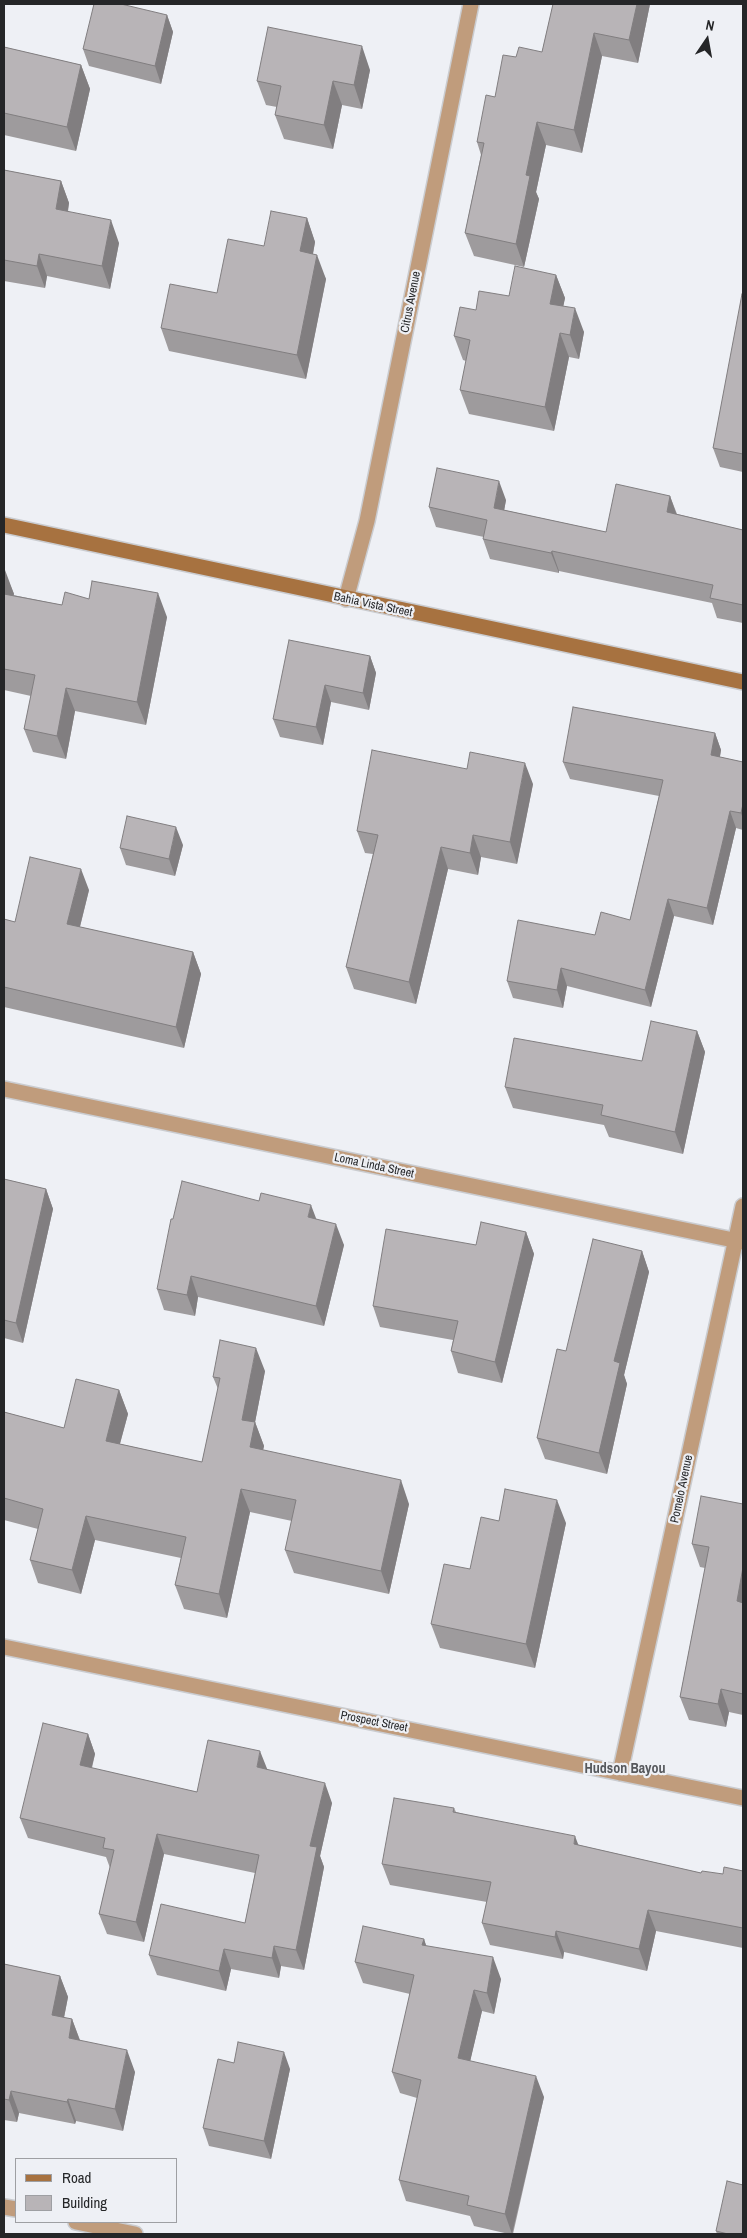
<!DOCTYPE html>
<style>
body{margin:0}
#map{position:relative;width:747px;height:2238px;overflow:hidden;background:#eef0f5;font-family:"Archivo Narrow",sans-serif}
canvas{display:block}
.frame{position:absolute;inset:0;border:5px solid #252628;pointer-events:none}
.legend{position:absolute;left:15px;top:2158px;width:162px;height:65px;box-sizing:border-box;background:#eef0f5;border:1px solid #9e9fa3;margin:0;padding:6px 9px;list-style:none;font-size:15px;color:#252628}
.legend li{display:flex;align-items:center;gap:10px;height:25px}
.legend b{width:25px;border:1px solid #9e9fa3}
.north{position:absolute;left:682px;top:15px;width:50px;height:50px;-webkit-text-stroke:4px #eef0f5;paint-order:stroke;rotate:12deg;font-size:14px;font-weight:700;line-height:20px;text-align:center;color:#252628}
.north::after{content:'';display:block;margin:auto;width:18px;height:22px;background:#252628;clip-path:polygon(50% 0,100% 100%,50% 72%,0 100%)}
</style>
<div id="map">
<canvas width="747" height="2238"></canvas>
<div class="frame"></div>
<ul class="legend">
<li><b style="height:6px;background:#a77240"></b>Road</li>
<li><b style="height:14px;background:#b8b4b7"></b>Building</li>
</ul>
<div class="north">N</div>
</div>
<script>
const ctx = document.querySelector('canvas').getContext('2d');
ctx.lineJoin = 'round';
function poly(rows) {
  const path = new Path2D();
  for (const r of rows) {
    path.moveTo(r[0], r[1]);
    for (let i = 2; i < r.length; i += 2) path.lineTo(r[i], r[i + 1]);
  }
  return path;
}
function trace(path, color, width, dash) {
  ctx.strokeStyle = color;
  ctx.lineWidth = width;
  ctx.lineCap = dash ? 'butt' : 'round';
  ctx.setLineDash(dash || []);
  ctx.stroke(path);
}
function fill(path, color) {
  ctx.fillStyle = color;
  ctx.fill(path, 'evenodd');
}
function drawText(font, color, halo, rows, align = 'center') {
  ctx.font = font + ' "Archivo Narrow",sans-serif';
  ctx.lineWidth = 4.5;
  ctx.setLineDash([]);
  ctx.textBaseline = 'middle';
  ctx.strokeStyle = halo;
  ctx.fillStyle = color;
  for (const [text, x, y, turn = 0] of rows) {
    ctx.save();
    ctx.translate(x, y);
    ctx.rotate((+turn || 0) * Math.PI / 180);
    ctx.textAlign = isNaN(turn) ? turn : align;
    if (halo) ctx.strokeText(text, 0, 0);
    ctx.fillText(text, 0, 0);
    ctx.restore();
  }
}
const street = poly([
 [346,599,367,521,471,4],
 [4,1089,743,1242],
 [4,1647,743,1798],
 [620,1773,743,1206],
 [4,2207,16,2209],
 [76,2222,135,2234]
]);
const secondary = poly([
 [4,525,743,682]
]);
trace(street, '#caccd0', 18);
trace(secondary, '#caccd0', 18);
trace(street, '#c09c7c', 15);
trace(secondary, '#a77240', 15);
fill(poly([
 [553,4,650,4,638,63,602,56,582,153,546,145,536,192,539,199,524,267,474,256,465,233,481,155,477,142,495,97,516,57,542,52],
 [167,15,173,32,161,84,89,66,83,49],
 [4,47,81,65,90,89,76,151,4,135],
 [370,70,362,109,342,105,333,149,284,139,275,115,277,107,266,105,257,81],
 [4,170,61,181,69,203,68,212,119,243,110,289,47,276,45,288,4,281],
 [307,218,315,242,313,254,326,279,306,379,169,351,161,328,217,293,264,246],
 [556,275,565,298,563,306,584,332,579,359,569,357,554,431,469,414,460,390,466,361,463,360,454,336,476,310],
 [743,294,743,472,720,467,713,448],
 [670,496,677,514,743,530,743,623,717,618,712,603,559,571,559,573,490,559,483,539,484,537,436,527,429,507,506,500,504,510,606,532],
 [4,570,14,594,13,595,62,605,89,599,167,617,146,725,75,711,66,759,33,752,24,729,31,696,4,690],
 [370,656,376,673,369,710,331,702,323,745,280,737,273,719],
 [715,733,721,750,720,757,743,762,743,830,736,828,713,925,674,916,651,1007,567,986,563,1008,513,998,507,981,595,935,630,920,659,796,570,779,563,762],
 [533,784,517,864,481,857,478,875,448,869,416,1004,354,989,346,967,373,854,365,853,357,831],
 [183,845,175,876,126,865,120,848],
 [89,890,80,927,193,952,201,974,184,1048,4,1007,4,919,15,922],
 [697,1031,705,1052,683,1154,609,1137,604,1125,513,1108,505,1087,642,1061],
 [4,1179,46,1189,53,1209,23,1343,4,1338],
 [316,1219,344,1245,324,1326,198,1297,195,1316,164,1310,157,1289],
 [526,1232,534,1254,502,1383,458,1373,451,1351,453,1340,380,1327,373,1306,476,1245],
 [642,1251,649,1272,624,1375,627,1384,607,1474,545,1459,537,1438,566,1351],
 [265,1371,255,1422,264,1446,263,1450,409,1504,389,1594,294,1573,285,1550,292,1521,250,1512,227,1618,184,1609,175,1585,181,1558,95,1540,81,1594,38,1583,30,1560,38,1529,4,1520,4,1412,64,1428,119,1390,128,1414,120,1444,202,1462,218,1389,213,1377],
 [743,1504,743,1715,729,1712,726,1727,689,1720,680,1697,705,1568,700,1567,692,1544],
 [499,1521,566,1523,535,1668,440,1648,431,1624,470,1569],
 [88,1734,95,1754,92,1768,197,1792,267,1770,332,1803,320,1856,324,1867,304,1970,281,1966,279,1978,231,1969,226,1991,157,1975,149,1955,245,1923,255,1873,164,1854,144,1942,107,1934,99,1914,110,1868,106,1857,28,1838,20,1818],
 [454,1808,456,1812,579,1845,701,1873,723,1874,743,1871,743,1948,656,1931,647,1971,564,1952,563,1959,490,1945,482,1923,487,1902,390,1885,382,1864],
 [424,1939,426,1946,501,1979,494,2014,482,2011,470,2061,544,2097,513,2234,509,2234,474,2226,470,2216,406,2201,399,2180,417,2098,400,2093,392,2072,410,1994,363,1983,355,1962],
 [4,1964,60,1976,68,1997,64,2018,72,2019,80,2040,135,2072,123,2131,76,2121,75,2124,19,2113,17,2122,4,2120],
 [234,2063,290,2069,271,2159,209,2146,203,2128],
 [716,2231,743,2234,717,2234]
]), '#9e9b9d');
fill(poly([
 [637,4,650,4,638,63,629,40],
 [167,15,173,32,161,84,155,66],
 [594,33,602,56,582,153,574,130],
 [362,46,370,70,362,109,354,85],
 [81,65,90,89,76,151,67,127],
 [333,81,342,105,333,149,324,125],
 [537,122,546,145,536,192,539,199,524,267,516,244,526,175],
 [61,181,69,203,64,232,56,209],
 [307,218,315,242,309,275,300,251],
 [111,220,119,243,110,289,102,266],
 [39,254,47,276,45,288,37,266],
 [317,255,326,279,306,379,297,355],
 [556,275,565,298,559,328,550,304],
 [575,308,584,332,579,359,570,335],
 [560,333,569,357,554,431,545,407],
 [499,481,506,500,501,528,494,508],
 [670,496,677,516,667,512],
 [552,551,559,571,559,573,551,553],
 [5,570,14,594,8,616,4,604,4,575],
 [158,593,167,617,146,725,137,702],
 [370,656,376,673,369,710,363,693],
 [325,685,331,702,323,745,316,727],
 [66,688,75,711,66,759,57,736],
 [715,733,721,750,717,772,711,755],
 [525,763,533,784,517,864,510,842],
 [743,804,743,819,741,813],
 [730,811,736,828,713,925,707,908],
 [176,827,183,845,175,876,169,859],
 [473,835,481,857,478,875,470,853],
 [441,847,448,869,416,1004,409,982],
 [81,869,89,890,75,946,67,924],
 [668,899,674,916,651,1007,645,990],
 [193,952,201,974,184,1048,176,1027],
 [561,968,567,986,563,1008,557,990],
 [697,1031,705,1052,683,1154,675,1132],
 [46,1189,53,1209,23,1343,16,1323],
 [311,1205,319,1226,308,1217],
 [336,1224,344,1245,324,1326,316,1306],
 [526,1232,534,1254,502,1383,495,1362],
 [642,1251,649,1272,624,1375,627,1384,607,1474,599,1453,614,1361],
 [191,1276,198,1297,195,1316,187,1295],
 [256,1348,265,1371,251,1443,242,1420],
 [119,1390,128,1414,114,1465,106,1441],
 [255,1422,264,1446,258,1471,250,1447],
 [401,1480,409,1504,389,1594,381,1571],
 [241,1489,250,1512,227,1618,219,1594],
 [557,1500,566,1523,535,1668,526,1644],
 [86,1516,95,1540,81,1594,72,1570],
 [743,1567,743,1617,737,1601],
 [721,1689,729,1712,726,1727,718,1704],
 [88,1734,95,1754,87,1785,80,1765],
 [260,1751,268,1771,257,1767],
 [325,1783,332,1803,320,1856,324,1867,304,1970,296,1950,310,1846],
 [157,1834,164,1854,144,1942,136,1922],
 [575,1836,583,1857,574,1844],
 [648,1910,656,1931,647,1971,639,1949],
 [556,1931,564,1952,563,1959,555,1937],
 [424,1939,431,1960,422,1945],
 [274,1946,281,1966,279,1978,272,1958],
 [224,1949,231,1969,226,1991,219,1971],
 [493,1957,501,1979,494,2014,487,1993],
 [60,1976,68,1997,60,2037,52,2015],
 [474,1990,482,2011,466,2079,458,2058],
 [72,2019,80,2041,69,2038],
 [127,2050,135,2072,123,2131,115,2109],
 [284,2052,290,2069,271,2159,264,2141],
 [536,2076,544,2097,512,2234,505,2214],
 [11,2091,19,2113,17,2122,9,2100],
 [68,2099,76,2121,75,2124,67,2102]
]), '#817e80');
const building = poly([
 [94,4,121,4,167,15,155,66,83,49,94,4],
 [553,4,637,4,629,40,594,33,574,130,537,122,526,175,530,176,516,244,465,233,484,143,477,142,486,95,495,97,503,55,516,57,519,47,542,52,553,4],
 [268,27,362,46,354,85,333,81,324,125,275,115,281,86,257,81,268,27],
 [4,47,81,65,67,127,4,113,4,47],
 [4,170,61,181,56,209,111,220,102,266,39,254,37,266,4,260,4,170],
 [271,211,307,218,300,251,317,255,297,355,161,328,170,284,217,293,228,239,264,246,271,211],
 [515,266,556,275,550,304,575,308,570,335,560,333,545,407,460,390,470,340,454,336,460,307,476,310,479,291,509,296,515,266],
 [742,294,743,294,743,454,713,448,742,294],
 [437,468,499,481,494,508,606,532,616,484,670,496,667,512,743,530,743,605,710,598,713,585,552,551,551,553,483,539,487,520,429,507,437,468],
 [92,581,158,593,137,702,66,688,57,736,24,729,35,675,4,669,4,594,62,605,65,592,89,599,92,581],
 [289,640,370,656,363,693,325,685,316,727,273,719,289,640],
 [573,707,715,733,711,755,743,762,743,804,741,813,730,811,707,908,668,899,645,990,561,968,557,990,507,981,518,920,595,935,601,912,630,920,663,780,563,762,573,707],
 [372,750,467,769,470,752,525,763,510,842,473,835,470,853,441,847,409,982,346,967,378,835,357,831,372,750],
 [127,816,176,827,169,859,120,848,127,816],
 [30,857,81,869,67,924,193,952,176,1027,4,987,4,919,15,922,30,857],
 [651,1021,697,1031,675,1132,601,1115,603,1105,505,1087,514,1038,642,1061,651,1021],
 [4,1179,46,1189,16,1323,4,1320,4,1179],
 [182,1181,259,1201,261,1193,311,1205,308,1217,336,1224,316,1306,191,1276,187,1295,157,1289,171,1219,173,1219,182,1181],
 [481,1222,526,1232,495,1362,451,1351,458,1321,373,1306,386,1229,476,1245,481,1222],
 [593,1239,642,1251,614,1361,620,1363,599,1453,537,1438,557,1349,566,1351,593,1239],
 [220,1340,256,1348,242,1420,255,1422,250,1447,401,1480,381,1571,285,1550,296,1500,241,1489,219,1594,175,1585,186,1537,86,1516,72,1570,30,1560,43,1509,4,1498,4,1412,64,1428,76,1379,119,1390,106,1441,202,1462,220,1378,213,1377,220,1340],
 [505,1489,557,1500,526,1644,431,1624,444,1564,470,1569,481,1517,499,1521,505,1489],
 [701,1496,743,1504,743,1567,737,1601,743,1603,743,1694,721,1689,718,1704,680,1697,709,1547,692,1544,701,1496],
 [43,1723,88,1734,80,1765,197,1792,208,1740,260,1751,257,1767,325,1783,310,1846,317,1847,296,1950,274,1946,272,1958,224,1949,219,1971,149,1955,161,1904,245,1923,259,1855,157,1834,136,1922,99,1914,114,1850,103,1848,105,1838,20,1818,43,1723],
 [394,1798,454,1808,453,1812,575,1836,574,1844,701,1873,702,1871,723,1874,724,1867,743,1871,743,1928,648,1910,639,1949,556,1931,555,1937,482,1923,491,1882,382,1864,394,1798],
 [363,1926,424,1939,422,1945,493,1957,487,1993,474,1990,458,2058,536,2076,505,2214,467,2205,469,2196,399,2180,421,2080,392,2072,414,1975,355,1962,363,1926],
 [4,1964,60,1976,52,2015,72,2019,69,2038,127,2050,115,2109,68,2099,67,2102,11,2091,9,2100,4,2099,4,1964],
 [238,2042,284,2052,264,2141,203,2128,218,2059,234,2063,238,2042],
 [727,2181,743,2185,743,2234,728,2234,716,2231,727,2181]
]);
fill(building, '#b8b4b7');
trace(building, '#817e80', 1);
drawText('12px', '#252628', '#eef0f5', [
 ["Citrus Avenue",411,302,-79],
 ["Bahia Vista Street",373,605,12],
 ["Loma Linda Street",374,1166,12],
 ["Pomelo Avenue",682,1489,-78],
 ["Prospect Street",374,1722,11]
]);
drawText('bold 14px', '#56585c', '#eef0f5', [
 ["Hudson Bayou",625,1769]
]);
</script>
